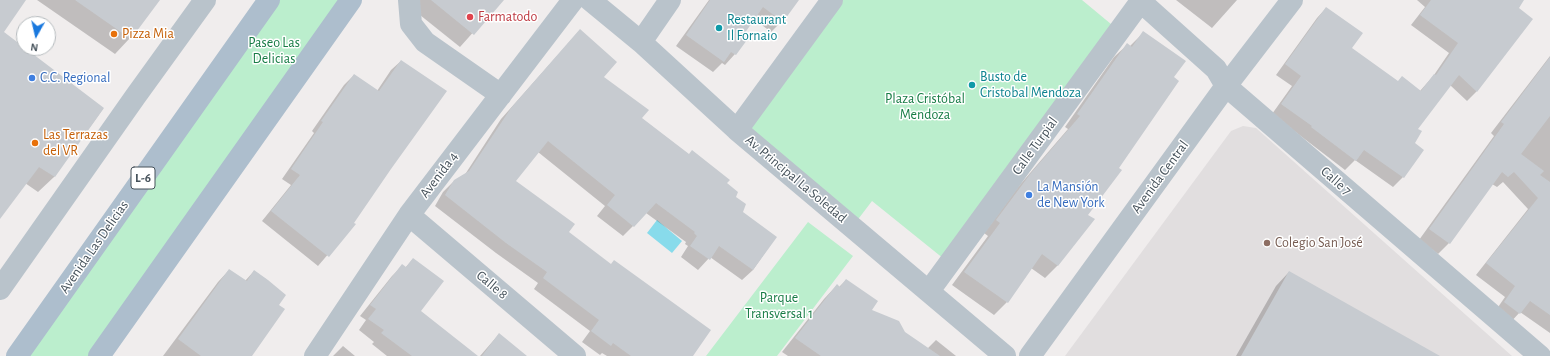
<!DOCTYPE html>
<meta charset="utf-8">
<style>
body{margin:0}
#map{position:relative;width:1550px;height:356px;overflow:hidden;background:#f0eded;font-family:"Alegreya Sans",sans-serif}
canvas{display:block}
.north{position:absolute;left:16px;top:16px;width:40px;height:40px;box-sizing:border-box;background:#fff;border:1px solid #b5babd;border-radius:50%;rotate:188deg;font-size:11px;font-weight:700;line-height:16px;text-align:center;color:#46525b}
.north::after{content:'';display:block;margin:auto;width:14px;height:18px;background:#1978de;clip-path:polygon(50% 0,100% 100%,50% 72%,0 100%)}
</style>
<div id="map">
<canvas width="1550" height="356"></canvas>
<div class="north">N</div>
</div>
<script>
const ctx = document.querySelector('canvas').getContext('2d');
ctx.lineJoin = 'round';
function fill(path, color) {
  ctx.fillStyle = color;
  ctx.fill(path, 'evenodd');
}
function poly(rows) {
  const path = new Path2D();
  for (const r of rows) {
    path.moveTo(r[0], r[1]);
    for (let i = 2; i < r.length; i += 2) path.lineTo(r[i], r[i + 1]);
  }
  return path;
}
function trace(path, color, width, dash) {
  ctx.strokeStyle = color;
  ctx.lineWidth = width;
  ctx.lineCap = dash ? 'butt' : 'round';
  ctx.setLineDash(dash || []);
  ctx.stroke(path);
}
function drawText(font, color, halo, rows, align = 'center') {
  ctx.font = font + ' "Alegreya Sans",sans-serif';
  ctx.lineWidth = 3;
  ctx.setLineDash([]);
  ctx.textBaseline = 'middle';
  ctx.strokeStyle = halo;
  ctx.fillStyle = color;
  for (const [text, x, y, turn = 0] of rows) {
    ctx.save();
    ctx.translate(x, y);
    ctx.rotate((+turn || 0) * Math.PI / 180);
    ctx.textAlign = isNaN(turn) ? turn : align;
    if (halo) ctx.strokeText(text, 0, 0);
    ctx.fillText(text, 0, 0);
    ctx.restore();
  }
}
fill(poly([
 [1243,126,1256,128,1512,356,1065,356,1231,131]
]), '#e1dedf');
fill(poly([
 [269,0,339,0,98,356,19,356],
 [840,0,1082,0,1117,29,944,259,872,201,856,222,746,128],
 [808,222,853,256,777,356,706,356]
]), '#bbeecd');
fill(poly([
 [657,220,682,241,672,253,647,233]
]), '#88dbeb');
fill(poly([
 [0,0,25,0,3,32,103,109,54,177,38,192,25,183,0,217],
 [37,0,159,0,130,38,115,54],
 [415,0,502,0,460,47,410,7],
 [709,0,797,0,782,21,771,32,754,19,741,37,735,54,725,65,722,63,713,72,676,46],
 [1176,0,1237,0,1212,28],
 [1417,0,1523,0,1518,9,1531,19,1476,92,1467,101,1450,85,1417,129,1403,177,1393,187,1355,160,1345,170,1272,114,1292,86,1276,75,1317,18,1326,8,1351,49,1397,82,1420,91,1434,75,1449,53,1411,25,1425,7],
 [580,30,602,77,641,118,726,183,741,213,776,237,753,270,742,280,710,257,698,270,681,257,688,246,685,244,686,242,646,213,623,236,597,216,605,206,538,152,514,181,691,356,607,356,602,353,600,355,582,342,590,331,534,289,538,283,496,253,435,206,443,192,454,181,464,176,501,119],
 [1144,32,1173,77,1087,215,1058,265,1045,278,1031,268,1007,302,994,315,952,285,988,236,984,233,1018,187,1068,129,1065,127,1114,57,1127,45,1129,47],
 [1550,56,1550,333,1520,312,1509,324,1494,313,1505,297,1476,275,1528,209,1503,182,1497,187,1492,184,1449,243,1438,254,1419,240,1494,136,1491,133],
 [401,61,353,223,354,224,318,266,262,221,291,185,282,179,314,133,312,131,344,85,354,75,377,91,391,70],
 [413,259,420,312,476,356,387,356,372,344,374,342,359,330,366,320,360,316,392,276,402,266,405,268],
 [229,270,245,281,254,271,278,305,251,356,163,356,218,282],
 [1289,272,1438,356,1236,356,1276,286],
 [846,280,870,311,927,349,936,340,956,356,788,356,782,352,824,299,837,285,839,287],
 [499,334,526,356,480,356],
 [343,346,355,356,333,356]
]), '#0003');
fill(poly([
 [0,0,26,0,4,32,104,108,55,177,39,167,0,219],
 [75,0,160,0,131,39],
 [431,0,504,0,474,35],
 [710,0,799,0,783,22,763,7,742,37,747,40,736,55,731,52,724,62,686,35],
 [1431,0,1524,0,1519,8,1533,19,1477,92,1459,75,1418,129,1422,131,1415,143,1424,150,1404,178,1364,150,1356,161,1311,127,1312,126,1281,104,1301,76,1285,64,1326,7,1363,33,1352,48,1398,81,1402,76,1421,91,1434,74,1436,75,1458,43,1420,15],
 [580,29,617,62,604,77,649,110,642,118,689,154,692,150,730,180,727,183,738,192,736,197,746,204,743,212,777,237,753,270,719,246,710,260,690,246,697,236,694,233,695,232,656,203,634,227,607,205,615,195,548,141,516,181,575,224,569,232,611,264,614,260,711,330,693,356,631,356,613,343,611,346,591,331,599,320,543,278,547,272,506,243,445,195,454,180,469,171,511,108],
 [1143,31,1186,61,1174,77,1179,81,1119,168,1122,170,1088,215,1095,219,1058,266,1042,254,1008,303,964,272,1000,223,996,220,1031,173,1080,116,1077,114,1127,43,1132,47],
 [1550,57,1550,116,1521,154,1544,171,1540,175,1550,182,1550,315,1530,301,1520,314,1504,302,1515,286,1486,263,1538,198,1514,172,1508,177,1502,172,1450,244,1429,229,1504,124,1501,122],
 [401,60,447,91,391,169,354,223,356,224,329,257,271,211,300,175,291,169,323,122,321,121,354,74,379,91],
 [413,258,444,281,421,311,478,356,412,356,381,333,384,330,368,319,376,309,370,305,402,264,406,267],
 [229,269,247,281,254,270,268,280,286,295,279,305,285,309,252,356,201,356,178,339],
 [1289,271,1440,356,1241,356],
 [846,279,878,301,872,310,899,321,905,332,940,356,821,356,795,338,837,284,840,287],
 [499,333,527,356,482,356]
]), '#c7cbd0');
trace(poly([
 [409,0,411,24,425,42,501,95],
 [590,0,641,42,737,130,1005,356],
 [1139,0,1216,69,1226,86,1540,356],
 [641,42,670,0],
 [737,130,832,0],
 [409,215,575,356],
 [0,289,135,97,205,0],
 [929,291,1141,1],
 [315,356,409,215,573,0],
 [1030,356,1226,86,1292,0]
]), '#b9c3cb', 22);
trace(poly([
 [17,356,269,0],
 [99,356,351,0]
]), '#adbecd', 22);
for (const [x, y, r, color] of [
 [470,17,4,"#e0444e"],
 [719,28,4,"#0f9aa8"],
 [114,34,4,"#e8710a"],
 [32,78,4,"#3f7fe0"],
 [972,85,4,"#0f9aa8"],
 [35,143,4,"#e8710a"],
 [1029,195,4,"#3f7fe0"],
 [1267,243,4,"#8d6e63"]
]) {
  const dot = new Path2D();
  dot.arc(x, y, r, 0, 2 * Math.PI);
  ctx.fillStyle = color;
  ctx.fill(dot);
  trace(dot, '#fff', 1.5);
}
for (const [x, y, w] of [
 [143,178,24]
]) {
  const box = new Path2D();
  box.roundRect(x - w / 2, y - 11, w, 22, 3);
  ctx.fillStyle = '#fff';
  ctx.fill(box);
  trace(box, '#46525b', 1);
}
drawText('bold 13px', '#46525b', null, [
 ["L-6",143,178]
]);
drawText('14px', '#be3a42', '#fff', [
 ["Farmatodo",478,17]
], 'left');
drawText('14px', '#0d838f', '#fff', [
 ["Restaurant",727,20],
 ["Il Fornaio",727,36],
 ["Busto de",980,77],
 ["Cristobal Mendoza",980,93]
], 'left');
drawText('14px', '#c56008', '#fff', [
 ["Pizza Mia",122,34],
 ["Las Terrazas",43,135],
 ["del VR",43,151]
], 'left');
drawText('14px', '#177c45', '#fff', [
 ["Paseo Las",274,43],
 ["Delicias",274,59],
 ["Plaza Cristóbal",925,99],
 ["Mendoza",925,115],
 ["Parque",779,298],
 ["Transversal 1",779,314]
]);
drawText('14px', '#366cbe', '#fff', [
 ["C.C. Regional",40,78],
 ["La Mansión",1037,187],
 ["de New York",1037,203]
], 'left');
drawText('14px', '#46525b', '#fff', [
 ["Calle Turpial",1035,146,-54],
 ["Avenida 4",439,175,-53],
 ["Avenida Central",1160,177,-54],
 ["Av. Principal La Soledad",796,179,40],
 ["Calle 7",1336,181,41],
 ["Avenida Las Delicias",94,247,-55],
 ["Calle 8",492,285,40]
]);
drawText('14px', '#785e54', '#fff', [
 ["Colegio San José",1275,243]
], 'left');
</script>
